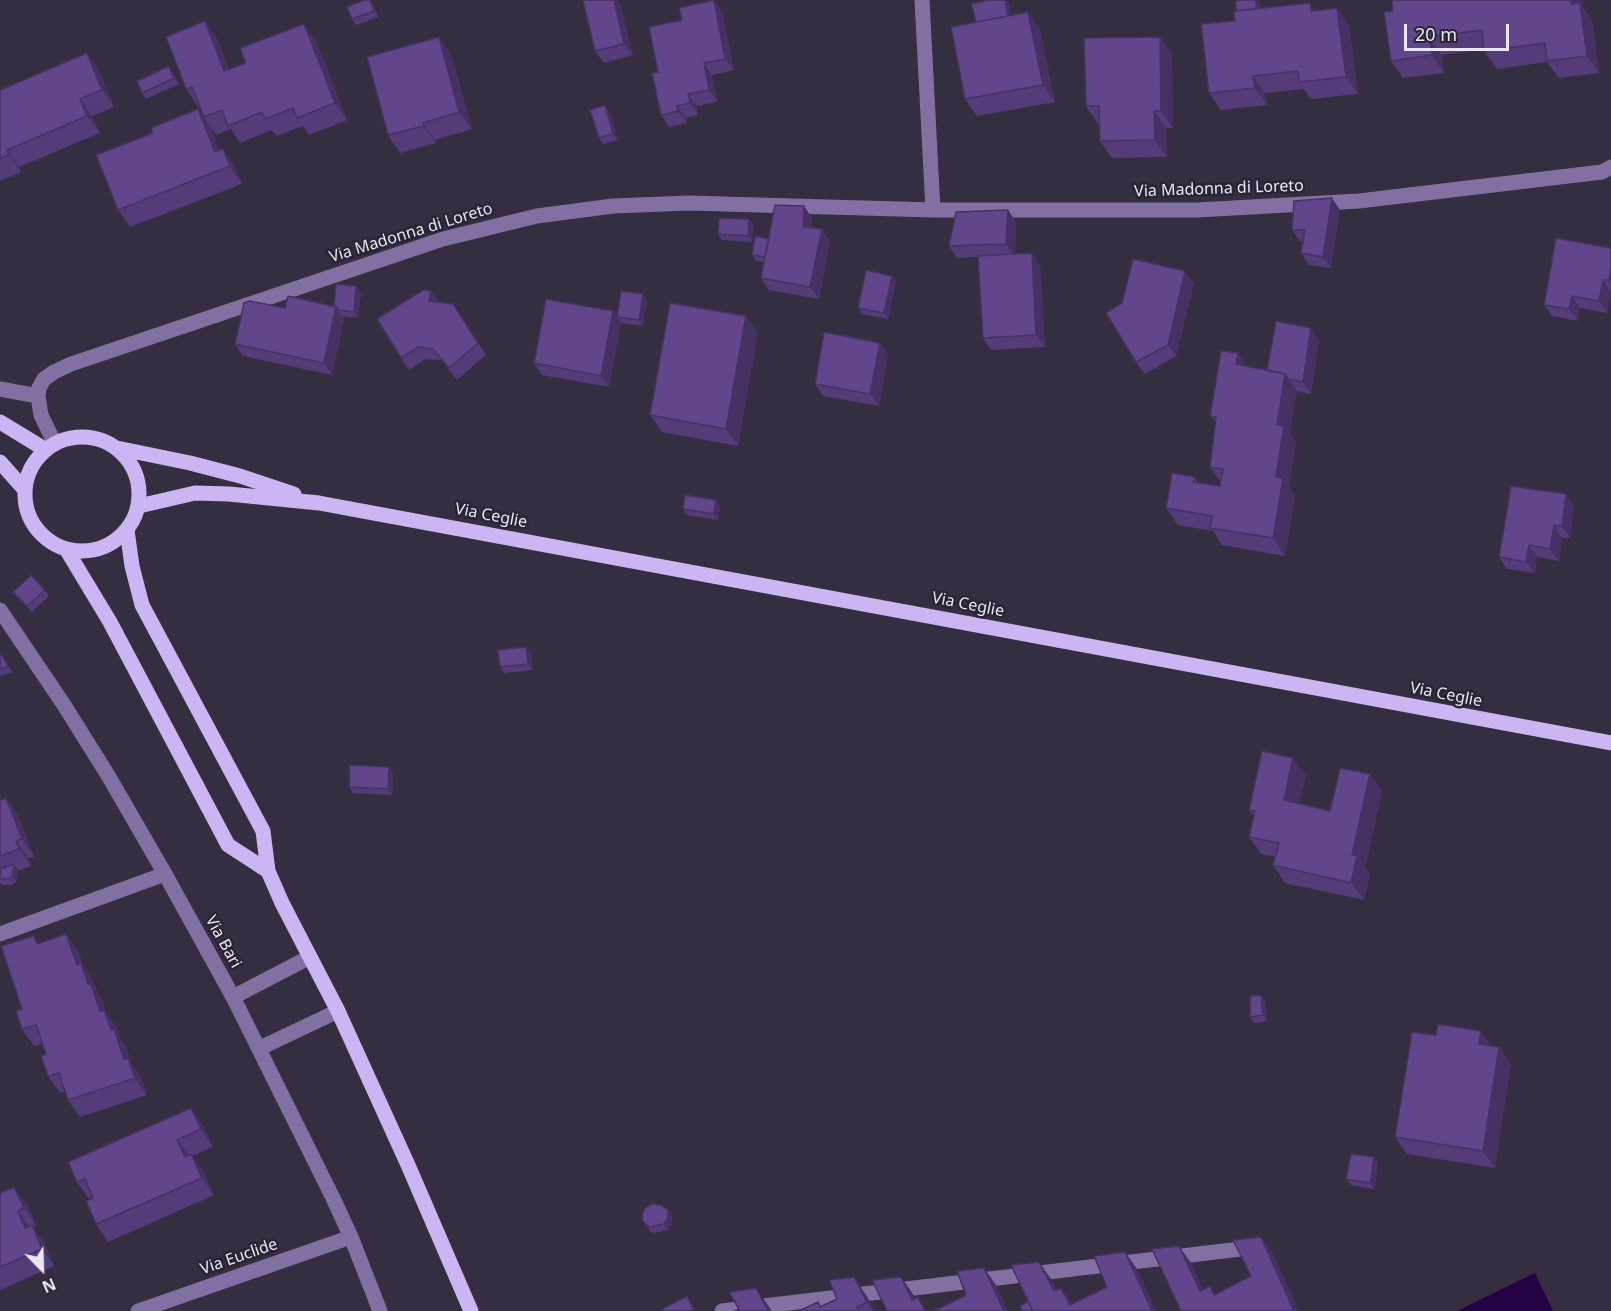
<!DOCTYPE html>
<style>
body{margin:0}
#map{position:relative;width:1611px;height:1311px;overflow:hidden;background:#352e41;font-family:"Noto Sans",sans-serif}
canvas{display:block}
.north{position:absolute;left:12px;top:1239px;width:60px;height:60px;-webkit-text-stroke:4px #2b2437;paint-order:stroke;rotate:157deg;font-size:16px;font-weight:700;line-height:24px;text-align:center;color:#eae6f2}
.north::after{content:'';display:block;margin:auto;width:21px;height:27px;background:#eae6f2;clip-path:polygon(50% 0,100% 100%,50% 72%,0 100%)}
.scale{position:absolute;left:1404px;top:24px;width:105px;height:27px;box-sizing:border-box;border:3px solid #eae6f2;border-top:0;padding-left:8px;font-size:18px;line-height:21px;white-space:nowrap;color:#eae6f2;-webkit-text-stroke:4px #2b2437;paint-order:stroke}
</style>
<div id="map">
<canvas width="1611" height="1311"></canvas>
<div class="north">N</div>
<div class="scale">20 m</div>
</div>
<script>
const ctx = document.querySelector('canvas').getContext('2d');
ctx.lineJoin = 'round';
function fill(path, color) {
  ctx.fillStyle = color;
  ctx.fill(path, 'evenodd');
}
function poly(rows) {
  const path = new Path2D();
  for (const r of rows) {
    if (r.length === 3) {
      path.moveTo(r[0] + r[2], r[1]);
      path.arc(r[0], r[1], r[2], 0, 2 * Math.PI);
      continue;
    }
    path.moveTo(r[0], r[1]);
    for (let i = 2; i < r.length; i += 2) path.lineTo(r[i], r[i + 1]);
  }
  return path;
}
function trace(path, color, width, dash) {
  ctx.strokeStyle = color;
  ctx.lineWidth = width;
  ctx.lineCap = dash ? 'butt' : 'round';
  ctx.setLineDash(dash || []);
  ctx.stroke(path);
}
function drawText(font, color, halo, rows, align = 'center') {
  ctx.font = font + ' "Noto Sans",sans-serif';
  ctx.lineWidth = 5;
  ctx.setLineDash([]);
  ctx.textBaseline = 'middle';
  ctx.strokeStyle = halo;
  ctx.fillStyle = color;
  for (const [text, x, y, turn = 0] of rows) {
    ctx.save();
    ctx.translate(x, y);
    ctx.rotate((+turn || 0) * Math.PI / 180);
    ctx.textAlign = isNaN(turn) ? turn : align;
    if (halo) ctx.strokeText(text, 0, 0);
    ctx.fillText(text, 0, 0);
    ctx.restore();
  }
}
fill(poly([
 [1535,1273,1553,1311,1457,1311]
]), '#240044');
trace(poly([
 [922,0,933,210],
 [0,389,38,396],
 [55,444,41,415,38,396,39,388,44,379,54,372,71,364,443,239,537,216,613,206,689,203,933,210,1197,210,1359,201,1602,172,1611,167],
 [0,610,64,705,109,777,165,874,233,997,333,1198,351,1237,380,1311],
 [0,934,165,874],
 [233,997,310,957],
 [260,1048,338,1011],
 [138,1311,351,1237],
 [722,1311,1257,1247]
]), '#8270a2', 15);
trace(poly([
 [0,422,46,450],
 [82,494,57],
 [117,448,190,463,240,476,294,494],
 [0,462,25,490],
 [139,506,195,493,229,494,319,503,1611,743],
 [127,530,132,566,142,605,263,831,268,871,282,903,338,1011,408,1165,471,1311],
 [66,549,110,622,228,845,268,871]
]), '#cbb5f3', 15);
fill(poly([
 [364,0,370,0,373,4,378,17,356,25,352,19],
 [619,0,633,55,604,63,595,51],
 [714,0,722,12,734,70,712,75,717,102,697,106,698,115,686,118,687,123,669,127,661,115,658,72],
 [1236,0,1259,0,1260,8,1310,3,1315,10,1349,25,1358,94,1311,99,1304,89,1265,93,1267,105,1221,110,1209,93,1235,21,1236,11],
 [1008,2,1011,15,1040,29,1055,102,977,116,965,99,975,22],
 [1582,2,1582,6,1592,20,1599,73,1559,78,1547,62,1497,69,1484,51,1484,49,1441,55,1444,73,1403,78,1391,61,1384,12],
 [205,21,217,39,229,70,316,41,347,120,309,135,303,126,277,136,272,130,240,143,231,129,216,135,204,117,199,106,198,106,186,89],
 [1160,37,1172,54,1173,128,1166,128,1167,157,1112,158,1100,141,1099,124,1098,124,1086,106],
 [451,54,472,129,435,140,436,143,400,153,388,135],
 [169,66,173,72,179,84,146,99,142,93],
 [99,70,114,107,92,116,100,133,19,167,21,172,0,181,0,90],
 [198,109,210,126,219,150,235,166,242,184,130,227,118,210,153,133],
 [609,111,618,140,603,144,599,138],
 [804,206,812,218,812,228,830,241,819,299,769,290,761,278,764,262,756,261,752,255],
 [1008,210,1016,222,1015,254,1032,253,1040,265,1045,347,991,350,983,338,978,257,957,258,949,246],
 [1340,210,1331,268,1309,265,1301,253,1303,242,1300,241,1292,230],
 [754,225,752,242,722,240,718,234],
 [1611,248,1611,294,1607,313,1580,308,1578,321,1552,316,1544,305],
 [892,276,896,282,888,319,862,314,858,308],
 [1194,283,1176,356,1145,374,1136,362],
 [361,292,358,318,343,316,344,319,332,375,243,356,235,344,285,308,334,306],
 [647,300,643,326,621,323,617,317],
 [440,303,453,304,486,355,457,380,441,360,426,359,409,370,401,358],
 [613,311,621,323,609,387,542,375,534,363],
 [746,316,758,333,738,446,662,432,650,415],
 [1319,340,1311,394,1296,391,1290,434,1296,443,1289,487,1295,495,1285,556,1222,545,1213,531,1178,525,1166,508,1195,477,1198,483,1220,486,1221,483,1210,467,1216,423,1210,416,1247,366,1267,370],
 [888,354,879,406,823,396,815,384],
 [1566,494,1574,506,1570,538,1562,538,1559,561,1537,557,1535,573,1507,569,1499,557],
 [720,506,718,520,687,515,683,509],
 [45,590,49,596,32,612,18,598,13,592],
 [526,647,531,653,532,670,504,673,500,667],
 [0,651,12,672,0,676],
 [393,773,392,795,353,793,349,787],
 [1306,775,1299,804,1330,811,1382,791,1365,868,1370,874,1364,900,1285,883,1273,865,1275,857,1261,854,1249,837,1254,817,1249,810],
 [0,800,18,815,34,857,28,858,31,866,18,871,16,882,12,885,3,885,0,882],
 [39,943,78,951,84,967,93,980,98,995,103,1001,106,1013,116,1027,120,1039,126,1046,131,1063,140,1075,147,1095,80,1117,68,1100,65,1092,60,1093,48,1076,46,1054,42,1044,34,1046,22,1029,22,1009],
 [1265,1001,1267,1021,1254,1023,1250,1017],
 [1481,1031,1491,1046,1499,1047,1511,1064,1495,1168,1407,1154,1395,1137,1436,1035],
 [203,1126,213,1147,192,1156,203,1171,214,1195,108,1242,96,1224,93,1197,89,1199,77,1182],
 [1374,1157,1378,1163,1374,1189,1351,1185,1346,1179],
 [0,1193,27,1204,36,1225,33,1227,44,1242,54,1266,0,1290],
 [672,1216,672,1224,668,1230,654,1233,651,1232,643,1221],
 [854,1277,869,1300,875,1311,799,1311,818,1302,821,1306,837,1299]
]), '#543c78');
fill(poly([
 [370,0,373,4,378,17,374,11],
 [614,0,619,0,633,55,624,44],
 [714,0,722,12,734,70,725,59],
 [1005,0,1006,0,1008,2,1013,25,1009,19],
 [1256,0,1259,0,1261,16,1257,10],
 [1571,0,1580,0,1582,6,1592,20,1599,73,1587,56],
 [1310,3,1322,20,1311,11],
 [1337,8,1349,25,1358,94,1346,77],
 [1028,12,1040,29,1055,102,1043,85],
 [205,21,217,39,236,88,224,71],
 [304,24,316,41,347,120,335,103],
 [439,37,451,54,472,129,459,112],
 [1160,37,1172,54,1173,128,1161,111],
 [1429,37,1441,55,1444,73,1432,55],
 [87,53,99,70,114,107,102,90],
 [704,63,712,75,717,102,709,90],
 [169,66,173,72,179,84,174,78],
 [1253,76,1265,93,1267,105,1255,88],
 [688,94,697,106,698,115,690,103],
 [80,99,92,116,100,133,87,116],
 [605,105,609,111,618,140,613,134],
 [677,106,686,118,687,123,678,111],
 [198,109,210,126,227,170,215,152],
 [1154,111,1166,128,1167,157,1155,140],
 [423,123,435,140,436,143,424,126],
 [223,149,235,166,242,184,230,166],
 [7,150,19,167,21,172,9,155],
 [1332,198,1340,210,1331,268,1323,257],
 [804,206,812,218,811,238,803,227],
 [1008,210,1016,222,1015,256,1006,244],
 [749,219,754,225,752,242,748,236],
 [822,229,830,241,819,299,810,287],
 [1032,253,1040,265,1045,347,1036,335],
 [1611,267,1611,284,1609,280],
 [1185,271,1194,283,1176,356,1168,345],
 [892,276,896,282,888,319,884,313],
 [1603,280,1611,291,1607,313,1599,301],
 [356,286,361,292,358,318,354,312],
 [431,291,440,302,429,301],
 [643,294,647,300,643,326,639,320],
 [1572,296,1580,308,1578,321,1569,309],
 [336,307,344,319,332,375,324,363],
 [613,311,621,323,609,387,601,376],
 [746,316,758,333,738,446,726,429],
 [1311,328,1319,340,1311,394,1303,382],
 [880,343,888,354,879,406,870,394],
 [1238,353,1250,370,1236,364],
 [1285,374,1297,391,1290,434,1296,443,1289,487,1295,495,1285,556,1273,538,1276,477,1277,425],
 [1566,494,1574,506,1570,538,1562,526],
 [716,500,720,506,718,520,714,514],
 [1554,526,1562,538,1559,561,1550,549],
 [1529,545,1537,557,1535,573,1526,562],
 [526,647,531,653,532,670,528,664],
 [1293,758,1306,775,1296,817,1284,800],
 [389,767,393,773,392,795,388,789],
 [1370,774,1382,791,1365,868,1370,874,1364,900,1351,883,1352,855],
 [6,798,18,815,34,857,22,839],
 [16,841,28,858,31,866,19,849],
 [14,864,18,870,16,882,12,876],
 [66,934,78,951,84,967,93,980,98,995,103,1001,106,1013,116,1027,120,1039,126,1046,131,1063,140,1075,147,1095,135,1078,124,1059,100,1011,88,984,77,965],
 [1261,995,1265,1001,1267,1021,1263,1015],
 [1481,1031,1494,1049,1479,1044],
 [1499,1047,1511,1064,1495,1168,1483,1151],
 [191,1108,203,1126,213,1147,201,1129],
 [177,1140,190,1157,185,1157],
 [191,1154,203,1171,214,1195,202,1178],
 [1374,1157,1378,1163,1374,1189,1370,1183],
 [14,1187,27,1204,36,1225,24,1208],
 [668,1210,672,1216,672,1224,668,1230,664,1224],
 [18,1211,30,1228,25,1228],
 [32,1225,44,1242,54,1266,42,1249],
 [1261,1237,1273,1254,1299,1311,1294,1311],
 [1179,1246,1191,1263,1212,1308,1200,1291],
 [1125,1252,1137,1269,1156,1311,1152,1311],
 [1039,1262,1051,1279,1066,1308,1054,1291],
 [984,1268,996,1285,1008,1311,1004,1311],
 [854,1277,869,1300,875,1311,873,1311,867,1302],
 [901,1277,913,1294,921,1311,912,1300],
 [756,1288,772,1311,768,1311],
 [1061,1288,1073,1305,1070,1305],
 [687,1296,697,1311,694,1311],
 [918,1297,927,1311,925,1311]
]), '#453162');
const building = poly([
 [364,0,370,0,374,11,352,19,347,7,364,0],
 [583,0,614,0,624,44,595,51,583,0],
 [714,0,725,59,704,63,709,90,688,94,690,103,677,106,678,111,661,115,652,73,658,72,649,27,682,20,679,8,714,0],
 [988,0,1005,0,1008,16,976,22,971,4,988,0],
 [1236,0,1256,0,1256,9,1236,11,1236,0],
 [1392,0,1571,0,1572,4,1580,3,1587,56,1547,61,1545,43,1484,51,1482,30,1429,37,1432,55,1391,61,1384,12,1393,11,1392,0],
 [1310,3,1311,11,1337,8,1346,77,1299,82,1298,71,1253,76,1255,88,1209,93,1201,24,1235,21,1234,11,1310,3],
 [1028,12,1043,85,965,99,951,27,1028,12],
 [205,21,224,71,246,63,240,48,304,24,335,103,297,118,293,108,265,119,262,112,228,126,222,110,204,117,192,87,186,89,166,37,205,21],
 [439,37,459,112,423,123,424,126,388,135,367,57,439,37],
 [1160,37,1161,111,1154,111,1155,140,1100,141,1099,106,1086,106,1084,38,1160,37],
 [87,53,102,90,80,99,87,116,7,150,9,155,0,159,0,90,87,53],
 [169,66,174,78,142,93,137,81,169,66],
 [605,105,613,134,599,138,590,110,605,105],
 [198,109,215,152,223,149,230,166,118,210,96,155,153,133,151,128,198,109],
 [1332,198,1323,257,1301,253,1305,230,1292,230,1294,201,1332,198],
 [775,205,804,206,803,227,822,229,810,287,761,278,775,205],
 [1008,210,1006,244,949,246,956,212,1008,210],
 [719,218,749,219,748,236,718,234,719,218],
 [755,236,769,239,765,257,752,255,755,236],
 [1556,238,1611,248,1611,267,1609,280,1603,280,1599,301,1572,296,1569,309,1544,305,1556,238],
 [1032,253,1036,335,983,338,978,256,1032,253],
 [1133,259,1185,271,1168,345,1136,362,1106,313,1122,303,1133,259],
 [866,270,892,276,884,313,858,308,866,270],
 [336,284,356,286,354,312,339,310,336,307,334,306,336,284],
 [423,290,431,291,429,301,453,304,478,343,449,368,433,349,418,347,401,358,377,319,423,290],
 [621,291,643,294,639,320,617,317,621,291],
 [288,296,336,307,324,363,235,344,244,303,250,301,285,308,288,296],
 [546,299,613,311,601,376,534,363,546,299],
 [670,303,746,316,726,429,650,415,670,303],
 [1276,321,1311,328,1303,382,1288,379,1285,374,1267,370,1276,321],
 [824,332,880,343,870,394,815,384,824,332],
 [1221,351,1238,353,1236,364,1285,374,1277,425,1284,426,1276,477,1283,478,1273,538,1210,528,1212,516,1166,508,1172,473,1195,477,1193,482,1220,486,1223,469,1210,467,1216,417,1210,416,1221,351],
 [1511,486,1566,494,1562,526,1554,526,1550,549,1529,545,1526,562,1499,557,1511,486],
 [685,495,716,500,714,514,683,509,685,495],
 [31,575,45,590,27,606,13,592,31,575],
 [526,647,528,664,500,667,498,650,526,647],
 [0,652,8,666,0,669,0,652],
 [1262,751,1293,758,1284,800,1330,811,1340,768,1370,774,1352,855,1357,856,1351,883,1273,865,1279,843,1249,837,1255,811,1249,810,1262,751],
 [350,765,389,767,388,789,349,787,350,765],
 [6,798,22,839,16,841,19,849,0,856,0,800,6,798],
 [14,864,12,876,8,879,0,879,0,869,14,864],
 [66,934,77,965,81,963,88,984,91,984,100,1011,104,1010,111,1030,114,1029,124,1059,128,1058,135,1078,68,1100,59,1073,48,1076,41,1056,46,1054,36,1025,22,1029,16,1011,22,1009,1,946,34,936,37,944,66,934],
 [1261,995,1263,1015,1250,1017,1250,996,1261,995],
 [1438,1024,1481,1031,1479,1044,1499,1047,1483,1151,1395,1137,1412,1032,1436,1035,1438,1024],
 [191,1108,201,1129,177,1140,185,1157,191,1154,202,1178,96,1224,86,1201,93,1198,85,1179,77,1182,68,1162,191,1108],
 [1351,1154,1374,1157,1370,1183,1346,1179,1351,1154],
 [14,1187,24,1208,18,1211,25,1228,32,1225,42,1249,0,1267,0,1193,14,1187],
 [652,1204,661,1205,668,1210,668,1218,664,1224,650,1227,647,1226,643,1221,642,1214,646,1207,652,1204],
 [1261,1237,1294,1311,1181,1311,1152,1249,1179,1246,1200,1291,1210,1286,1214,1295,1251,1276,1233,1240,1261,1237],
 [1125,1252,1152,1311,1033,1311,1011,1265,1039,1262,1054,1291,1061,1288,1070,1305,1107,1287,1094,1256,1125,1252],
 [984,1268,1004,1311,934,1311,966,1295,957,1271,984,1268],
 [854,1277,867,1302,857,1307,859,1311,799,1311,818,1302,820,1307,837,1299,829,1280,854,1277],
 [901,1277,912,1300,918,1297,925,1311,887,1311,872,1280,901,1277],
 [756,1288,768,1311,735,1311,739,1309,729,1292,756,1288],
 [687,1296,694,1311,664,1311,662,1309,687,1296],
 [1028,1301,1033,1311,1022,1311,1020,1306,1028,1301]
]);
fill(building, '#62468c');
trace(building, '#453162', 1.5);
drawText('16px', '#eae6f2', '#2b2437', [
 ["Via Madonna di Loreto",1219,189,-2],
 ["Via Madonna di Loreto",411,233,-17],
 ["Via Ceglie",491,516,11],
 ["Via Ceglie",968,605,11],
 ["Via Ceglie",1446,695,11],
 ["Via Bari",223,942,61],
 ["Via Euclide",239,1257,-19]
]);
</script>
